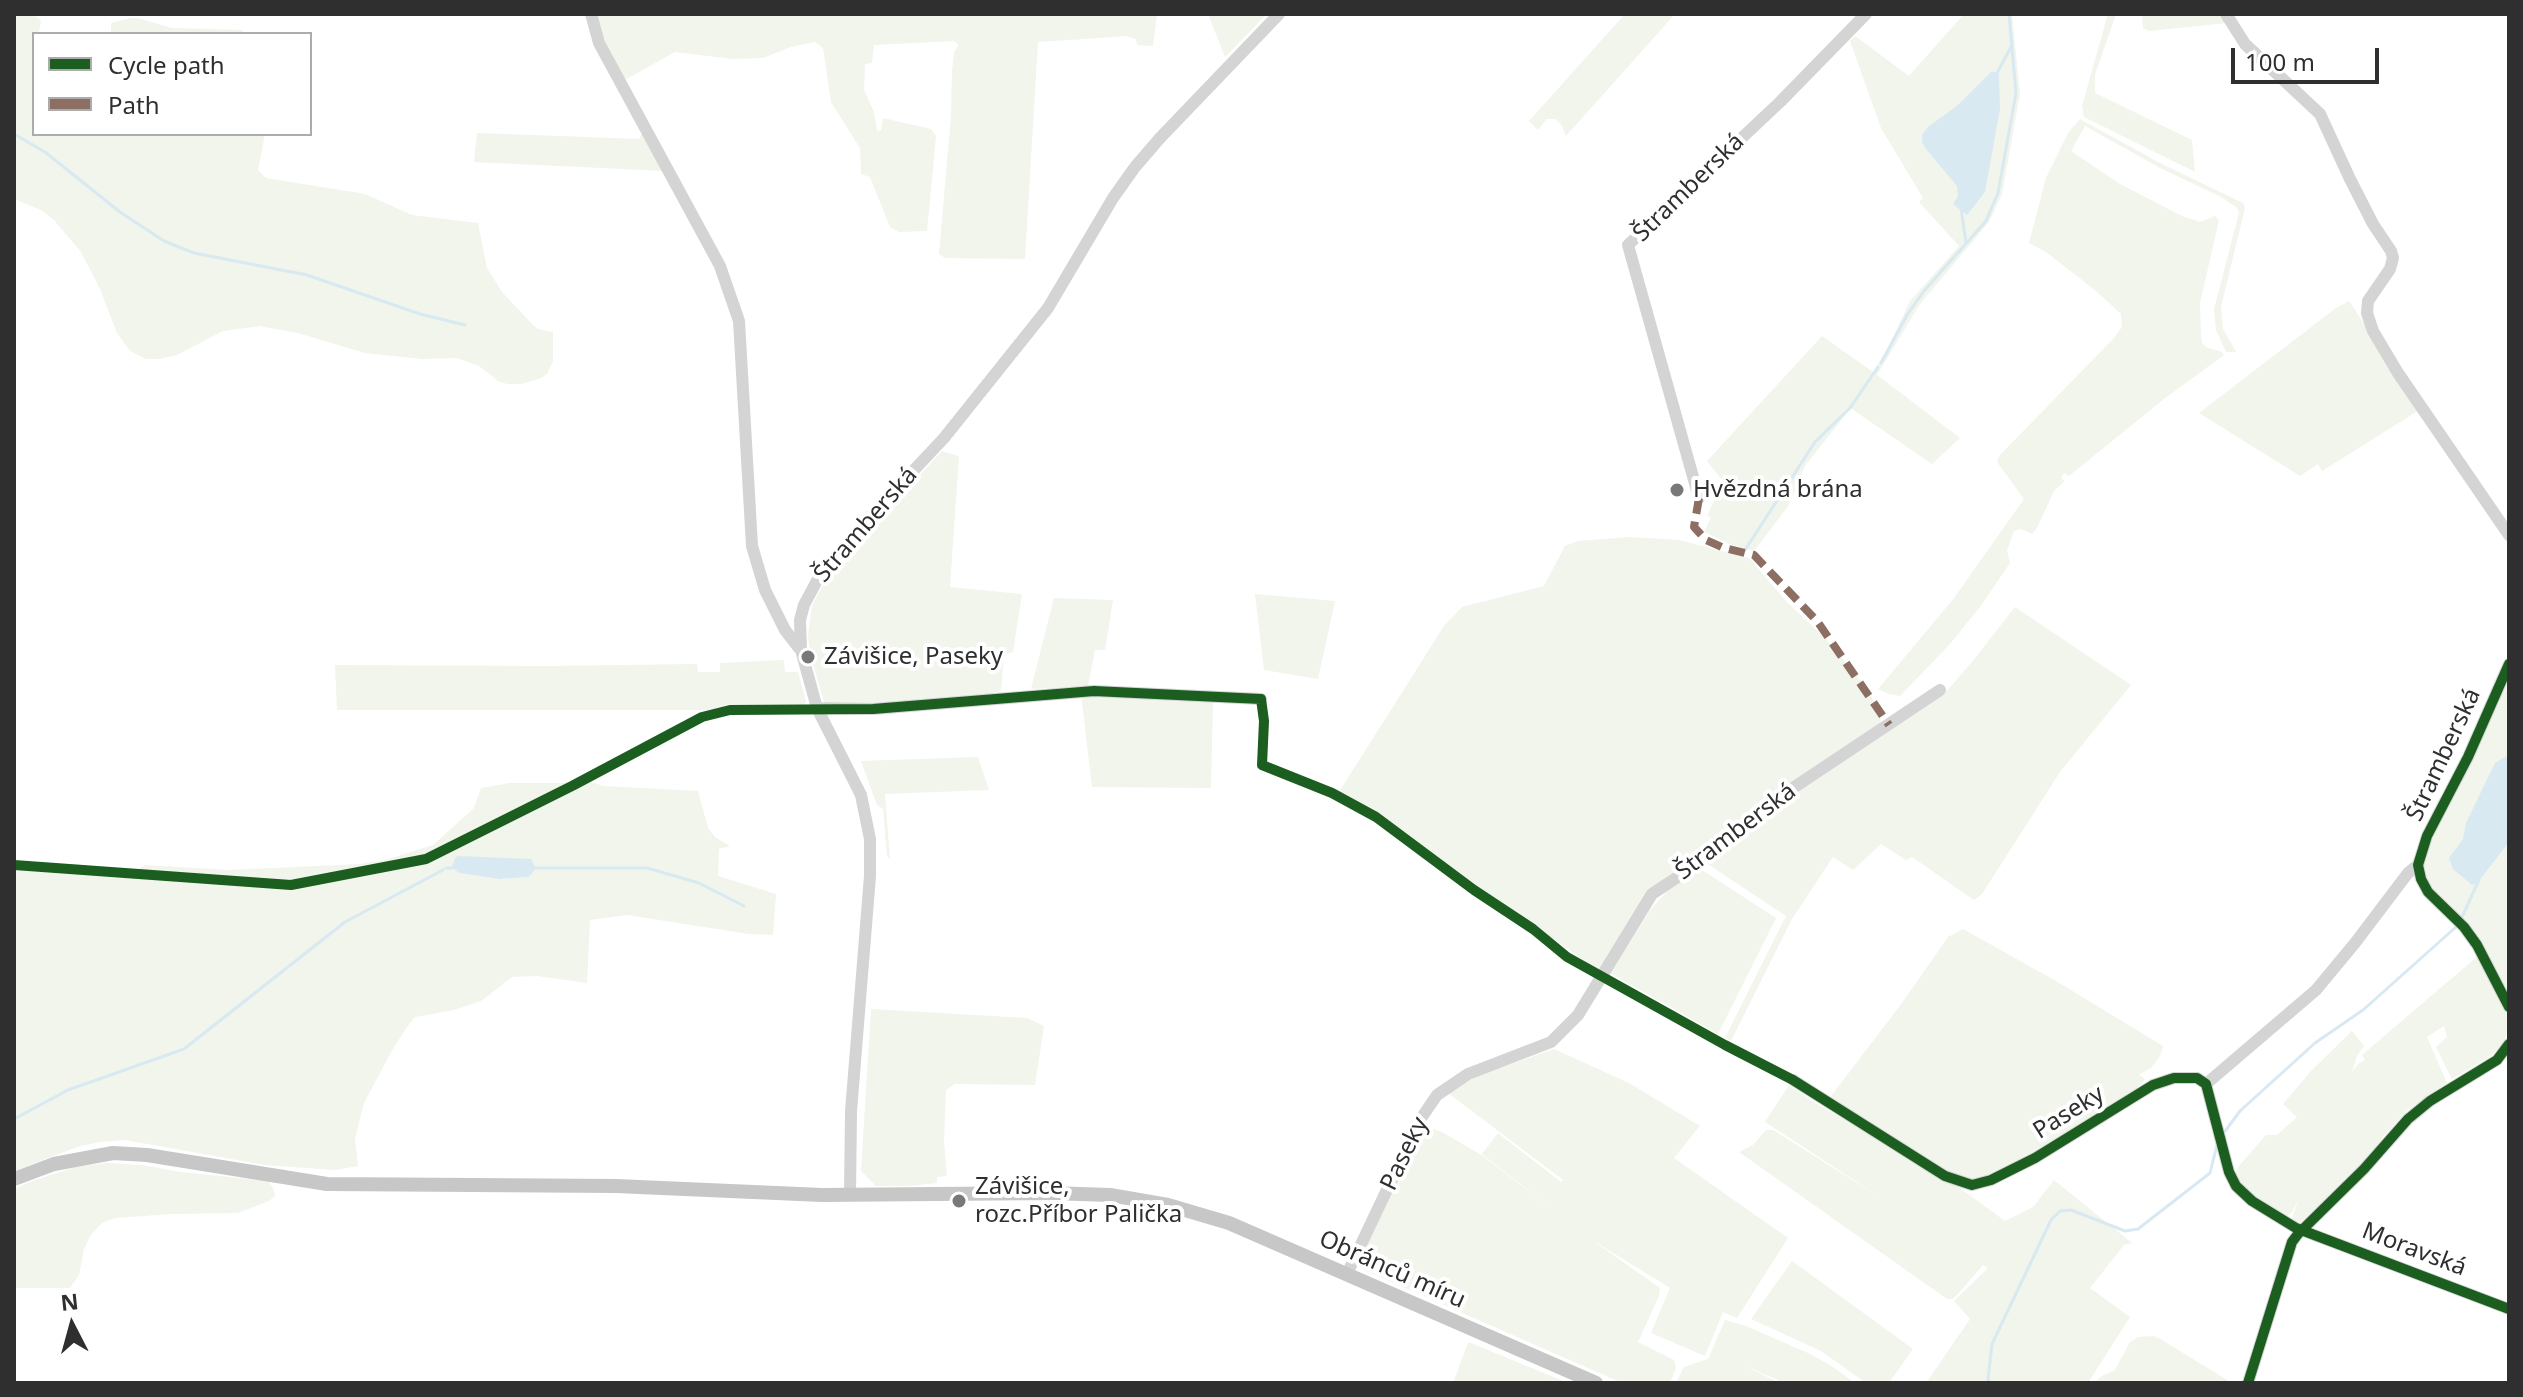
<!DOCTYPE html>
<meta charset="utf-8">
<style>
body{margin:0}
#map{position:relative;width:2523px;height:1397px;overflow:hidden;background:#fff;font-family:"Noto Sans",sans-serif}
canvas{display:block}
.frame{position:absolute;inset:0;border:16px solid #2f2f2f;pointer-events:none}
.legend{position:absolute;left:32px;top:32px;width:280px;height:104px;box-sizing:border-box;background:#fff;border:2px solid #acacac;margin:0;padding:10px 14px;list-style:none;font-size:24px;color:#2f2f2f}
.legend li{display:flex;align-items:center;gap:16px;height:40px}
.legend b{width:40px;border:2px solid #acacac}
.north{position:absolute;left:32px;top:1285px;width:80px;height:80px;-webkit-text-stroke:6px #fff;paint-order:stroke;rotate:354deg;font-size:22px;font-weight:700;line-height:32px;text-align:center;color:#2f2f2f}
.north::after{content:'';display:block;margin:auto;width:28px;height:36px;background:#2f2f2f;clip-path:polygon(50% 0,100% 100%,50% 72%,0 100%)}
.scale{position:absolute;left:2231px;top:48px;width:148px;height:36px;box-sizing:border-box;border:4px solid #2f2f2f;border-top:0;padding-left:10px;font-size:24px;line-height:28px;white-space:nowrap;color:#2f2f2f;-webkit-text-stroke:6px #fff;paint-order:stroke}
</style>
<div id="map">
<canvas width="2523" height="1397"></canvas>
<div class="frame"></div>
<ul class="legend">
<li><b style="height:10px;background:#1b5e20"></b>Cycle path</li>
<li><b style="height:10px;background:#8d6e63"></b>Path</li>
</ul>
<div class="north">N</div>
<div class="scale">100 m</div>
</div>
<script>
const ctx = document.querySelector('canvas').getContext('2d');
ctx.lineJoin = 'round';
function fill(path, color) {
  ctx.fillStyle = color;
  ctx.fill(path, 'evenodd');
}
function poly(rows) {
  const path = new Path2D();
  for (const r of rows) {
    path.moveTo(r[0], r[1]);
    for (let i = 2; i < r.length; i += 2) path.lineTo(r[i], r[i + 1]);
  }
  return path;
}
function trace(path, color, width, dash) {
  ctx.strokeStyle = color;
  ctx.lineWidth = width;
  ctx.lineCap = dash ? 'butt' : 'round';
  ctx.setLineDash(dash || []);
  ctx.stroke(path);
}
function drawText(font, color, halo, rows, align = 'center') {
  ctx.font = font + ' "Noto Sans",sans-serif';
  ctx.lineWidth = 8;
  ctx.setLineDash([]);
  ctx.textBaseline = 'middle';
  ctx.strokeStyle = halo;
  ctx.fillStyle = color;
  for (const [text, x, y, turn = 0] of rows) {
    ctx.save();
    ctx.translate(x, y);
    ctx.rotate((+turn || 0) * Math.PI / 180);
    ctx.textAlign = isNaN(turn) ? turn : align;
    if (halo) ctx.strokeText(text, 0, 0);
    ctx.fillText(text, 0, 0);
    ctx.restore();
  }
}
fill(poly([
 [14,14,32,14,41,20,39,32,90,34,34,34,34,134,265,134,258,170,266,178,365,194,412,215,478,223,487,268,502,292,533,325,538,329,553,332,553,361,547,374,541,378,522,384,507,384,498,381,479,366,457,358,422,359,365,353,298,333,260,326,223,331,177,355,160,359,146,359,130,351,117,333,100,289,81,252,54,220,41,210,14,199],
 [596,14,1175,14,1157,15,1153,46,1137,45,1136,39,1127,36,1038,42,1025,259,945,258,939,254,951,116,952,71,954,52,959,45,954,41,874,45,872,63,865,64,864,90,874,112,877,131,881,130,883,118,931,129,936,136,927,231,899,232,890,227,870,177,861,174,860,148,831,102,823,48,815,42,791,47,763,58,732,59,675,52,623,81,607,53],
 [1208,14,1267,14,1225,57],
 [1625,14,1675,14,1566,136,1562,126,1556,119,1547,119,1538,130,1529,121],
 [1964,14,2012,14,2020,94,2002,194,1989,222,1920,304,1877,375,1960,438,1932,464,1849,407,1846,414,1805,466,1789,505,1754,551,1730,544,1704,532,1711,517,1707,516,1723,481,1707,461,1822,336,1873,372,1888,348,1910,301,1959,246,1919,202,1923,198,1881,128,1850,41,1855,36,1909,76],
 [2108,14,2116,14,2095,75,2095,93,2192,140,2195,172,2084,117,2082,106],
 [2142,14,2223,14,2227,23,2149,31,2143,28],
 [130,18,138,18,172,28,242,30,244,34,111,34,111,23],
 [2080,119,2160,163,2243,203,2245,208,2221,307,2223,329,2236,352,2226,352,2216,330,2214,309,2239,213,2237,208,2221,197,2160,168,2085,126,2071,151,2120,184,2182,216,2200,222,2215,216,2219,220,2200,303,2201,334,2202,343,2206,347,2222,352,2224,355,2164,399,2069,476,2064,473,2061,478,2065,481,2054,491,2037,528,2032,534,2021,529,2014,531,2007,551,2010,563,1980,607,1950,644,1900,696,1889,694,1878,689,1954,598,2024,499,1997,462,1999,456,2114,338,2122,327,2121,314,2095,290,2046,252,2029,243,2046,178,2068,133],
 [643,132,664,171,474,162,477,133,639,139],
 [2349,301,2421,409,2322,471,2318,464,2300,476,2199,413,2336,308],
 [942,451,959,456,950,587,1022,594,1013,652,980,662,954,662,973,665,1004,657,1001,691,986,695,894,704,825,705,810,654,808,635,812,606,827,576],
 [1630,537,1679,540,1749,558,1787,602,1826,639,1866,687,1878,709,1881,724,1718,845,1650,891,1602,973,1349,796,1339,792,1444,626,1462,607,1544,586,1565,546,1578,541],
 [1255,594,1335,601,1318,679,1264,670],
 [1054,598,1113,600,1105,650,1095,650,1088,686,1031,689],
 [2015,607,2131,685,2060,772,1982,894,1974,900,1912,857,1906,860,1881,844,1853,870,1833,857,1792,919,1731,1041,1725,1038,1786,916,1706,863,1766,812,1945,693,1972,662],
 [784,660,785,672,798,672,806,701,804,705,705,710,337,710,335,665,546,666,697,664,698,672,720,672,720,663],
 [2509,674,2509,996,2484,946,2431,888,2422,865,2426,852],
 [1081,694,1213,701,1211,788,1092,787],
 [978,757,989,790,885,794,890,859,887,856,883,809,877,805,861,761],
 [580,778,603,786,698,791,708,828,715,837,730,846,719,849,718,876,776,894,773,935,749,934,627,915,590,920,587,983,537,976,512,977,481,1001,454,1010,415,1017,407,1027,391,1052,364,1103,355,1138,358,1166,336,1170,265,1165,125,1140,99,1142,77,1147,14,1171,14,870,125,878,145,865,229,870,360,864,385,860,433,845,474,808,481,788,510,783,564,783],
 [496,859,531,859,529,877,499,879,459,873],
 [1699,868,1776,918,1718,1034,1610,973,1651,909,1673,885],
 [1963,929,2056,981,2163,1046,2160,1056,2151,1068,2139,1075,2145,1079,2136,1089,2001,1172,1977,1179,1961,1179,1828,1100,1902,1003,1948,937],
 [2479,955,2504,1002,2508,1014,2508,1028,2504,1043,2489,1057,2452,1079,2436,1047,2447,1037,2444,1026,2427,1037,2447,1083,2407,1110,2386,1133,2360,1167,2298,1224,2292,1219,2298,1200,2292,1212,2287,1216,2245,1190,2236,1173,2238,1167,2266,1135,2277,1135,2297,1117,2283,1104,2311,1071,2352,1031,2364,1046,2357,1056,2352,1072,2359,1063,2365,1060,2362,1055],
 [871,1009,1027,1018,1044,1026,1035,1085,955,1084,946,1090,944,1142,947,1176,937,1177,937,1183,908,1186,876,1186,861,1171],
 [1554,1049,1629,1083,1700,1126,1674,1158,1788,1238,1737,1318,1723,1312,1705,1356,1651,1333,1670,1288,1592,1240,1660,1288,1659,1296,1638,1342,1674,1360,1676,1368,1670,1383,1622,1383,1362,1269,1356,1264,1420,1128,1425,1126,1442,1132,1483,1156,1560,1215,1482,1154,1498,1133,1561,1182,1563,1180,1448,1093,1477,1076],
 [1789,1085,1809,1099,1957,1186,2005,1221,2033,1207,2054,1180,2132,1243,2124,1245,2090,1288,2130,1317,2088,1383,1926,1383,1970,1319,1954,1301,1988,1268,1983,1265,1956,1296,1952,1299,1947,1299,1739,1152,1753,1145,1766,1130,1773,1130,1886,1201,1765,1122],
 [106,1163,142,1165,181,1172,268,1181,273,1188,275,1196,269,1201,238,1213,172,1214,115,1218,102,1223,90,1236,84,1249,79,1275,70,1288,14,1288,14,1189,32,1181,76,1167],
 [1792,1261,1913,1349,1889,1383,1866,1383,1821,1351,1751,1319],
 [1725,1320,1746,1326,1808,1353,1830,1365,1855,1383,1785,1383,1743,1365,1780,1383,1676,1383,1684,1367,1708,1359],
 [2154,1336,2162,1340,2232,1383,2095,1383,2100,1377,2115,1370,2130,1342,2138,1337],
 [1468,1343,1471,1343,1568,1383,1453,1383]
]), '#f1f5ec');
fill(poly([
 [1991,72,1998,72,1999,76,2000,109,1985,192,1967,215,1953,204,1958,196,1957,186,1926,149,1922,142,1922,135,1928,127,1958,105],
 [2505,757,2509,759,2509,842,2478,882,2472,885,2453,869,2449,858,2463,839,2466,823,2495,763],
 [458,856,531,859,536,868,529,877,499,879,459,873,452,867,455,858]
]), '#d8e9f2');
trace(poly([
 [1997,73,2012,45],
 [14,134,45,152,120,212,164,241,194,253,307,275,420,314,465,325],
 [1961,208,1966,243],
 [1881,363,1907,315,1924,291,1986,221,1998,193,2016,93,2009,14],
 [1743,553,1815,442,1850,408,1878,367],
 [446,868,456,868],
 [535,868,647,868,699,883,744,906],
 [2462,917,2479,880],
 [14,1119,68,1090,184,1049,345,922,443,870],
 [2223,1134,2240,1111,2315,1043,2363,1010,2456,927],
 [1990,1383,1988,1379,1992,1344,2051,1220,2060,1211,2071,1210,2125,1231,2138,1229,2210,1173,2217,1145]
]), '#d8e9f2', 3);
trace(poly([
 [591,14,599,43,720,266,739,321,752,546,765,590,785,630,799,648],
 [2226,14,2245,44,2320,114,2350,179,2373,224,2391,251,2393,258,2390,269,2368,301,2367,313,2373,331,2398,373,2509,535],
 [1699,498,1628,245,1780,102,1866,14],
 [2509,664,2468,757,2427,836,2418,865,2421,879,2428,892,2464,927,2477,945,2509,1007],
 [817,708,873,709,1094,691,1261,699],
 [1793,1080,1945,1176,1972,1185,1991,1180,2035,1158,2153,1085,2174,1078,2197,1078,2206,1084,2229,1172,2236,1186,2252,1201,2296,1228,2509,1309],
 [2206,1084,2316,990,2355,943,2408,873,2418,865],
 [850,1195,851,1111,870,876,870,839,861,795,817,708,801,650,800,620,804,605,820,575,854,534,944,438,1048,308,1113,198,1135,167,1160,138,1279,14],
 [1347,1274,1420,1120,1437,1095,1468,1074,1551,1042,1578,1015,1652,894,1720,849,1772,802,1940,690],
 [2248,1383,2292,1242,2298,1234,2364,1169,2408,1119,2430,1101,2497,1060,2509,1044]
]), '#d4d4d4', 12);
trace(poly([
 [14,1179,54,1164,113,1153,147,1155,327,1184,616,1186,822,1195,1050,1193,1110,1195,1168,1205,1229,1223,1596,1383]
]), '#c7c7c7', 14);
trace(poly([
 [1699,498,1694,527,1706,540,1724,548,1754,555,1817,621,1889,725]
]), '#8d6e63', 8, [16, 8]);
trace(poly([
 [2509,664,2468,757,2427,836,2418,865,2421,879,2428,892,2464,927,2477,945,2509,1007],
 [14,865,291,885,426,859,572,786,702,717,730,710,873,709,1094,691,1261,699,1264,721,1262,765,1332,793,1376,817,1474,890,1533,929,1567,957,1725,1045,1793,1080,1945,1176,1972,1185,1991,1180,2035,1158,2153,1085,2174,1078,2197,1078,2206,1084,2229,1172,2236,1186,2252,1201,2296,1228,2509,1309],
 [2248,1383,2292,1242,2298,1234,2364,1169,2408,1119,2430,1101,2497,1060,2509,1044]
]), '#1b5e20', 10);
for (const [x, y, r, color] of [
 [1677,490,8,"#787878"],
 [808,657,8,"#787878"],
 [959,1201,8,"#787878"]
]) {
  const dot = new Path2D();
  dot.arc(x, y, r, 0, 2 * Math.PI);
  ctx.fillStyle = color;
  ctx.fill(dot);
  trace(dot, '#fff', 3);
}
drawText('24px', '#2f2f2f', '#fff', [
 ["Štramberská",1689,188,-44],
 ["Štramberská",866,525,-49],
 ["Štramberská",2444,755,-65],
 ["Štramberská",1736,832,-37],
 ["Paseky",2069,1113,-32],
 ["Paseky",1405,1154,-64],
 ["Moravská",2414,1250,21],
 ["Obránců míru",1392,1270,24]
]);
drawText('24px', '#2f2f2f', '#fff', [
 ["Hvězdná brána",1693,490],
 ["Závišice, Paseky",824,657],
 ["Závišice,",975,1187],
 ["rozc.Příbor Palička",975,1215]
], 'left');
</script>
